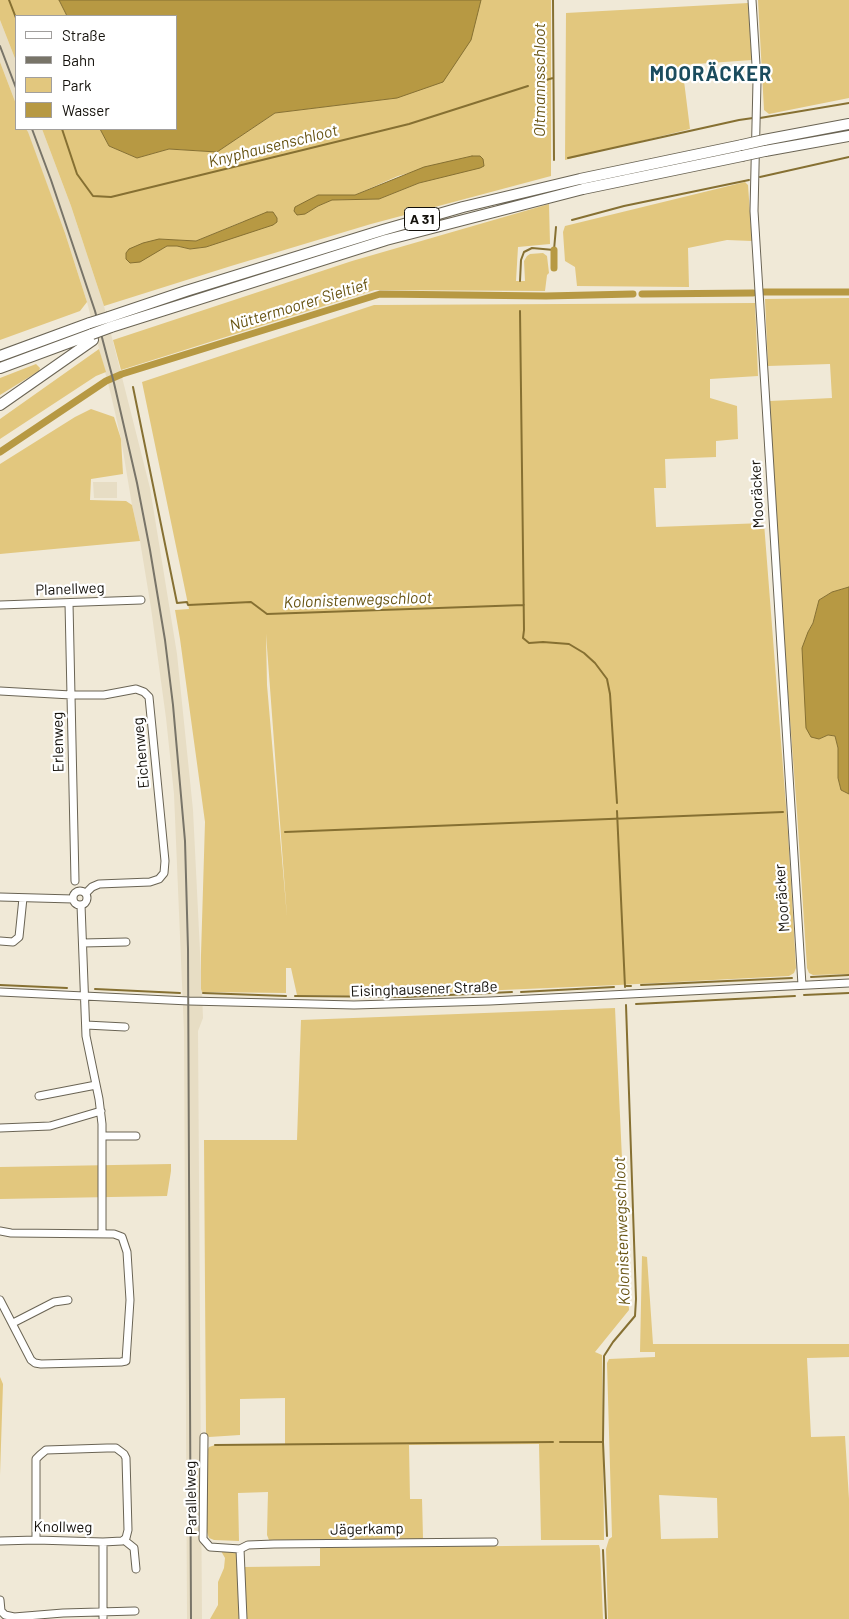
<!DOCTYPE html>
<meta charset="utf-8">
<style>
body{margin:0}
#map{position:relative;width:849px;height:1619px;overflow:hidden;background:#f0e9d7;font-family:Barlow,sans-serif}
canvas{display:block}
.legend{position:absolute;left:15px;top:15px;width:162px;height:115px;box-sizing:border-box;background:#fff;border:1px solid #a19f9d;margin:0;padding:6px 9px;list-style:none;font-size:15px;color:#13100a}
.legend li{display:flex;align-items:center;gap:10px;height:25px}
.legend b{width:25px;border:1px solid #a19f9d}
</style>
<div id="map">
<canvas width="849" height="1619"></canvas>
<ul class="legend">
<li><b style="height:6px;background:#fff"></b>Straße</li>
<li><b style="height:6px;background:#787468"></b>Bahn</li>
<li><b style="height:14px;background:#e2c77e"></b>Park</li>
<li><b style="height:14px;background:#b79943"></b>Wasser</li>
</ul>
</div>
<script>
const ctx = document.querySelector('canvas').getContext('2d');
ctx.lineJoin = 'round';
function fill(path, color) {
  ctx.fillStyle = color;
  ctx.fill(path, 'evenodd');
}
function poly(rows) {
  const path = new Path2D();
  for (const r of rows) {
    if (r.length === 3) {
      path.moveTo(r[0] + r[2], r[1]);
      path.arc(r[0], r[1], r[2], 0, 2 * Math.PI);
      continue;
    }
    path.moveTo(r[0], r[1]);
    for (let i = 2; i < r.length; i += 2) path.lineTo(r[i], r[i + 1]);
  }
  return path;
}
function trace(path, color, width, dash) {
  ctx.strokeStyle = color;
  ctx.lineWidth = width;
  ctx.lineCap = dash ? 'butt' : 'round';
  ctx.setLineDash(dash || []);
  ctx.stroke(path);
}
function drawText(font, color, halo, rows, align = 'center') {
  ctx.font = font + ' Barlow,sans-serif';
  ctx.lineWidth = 4.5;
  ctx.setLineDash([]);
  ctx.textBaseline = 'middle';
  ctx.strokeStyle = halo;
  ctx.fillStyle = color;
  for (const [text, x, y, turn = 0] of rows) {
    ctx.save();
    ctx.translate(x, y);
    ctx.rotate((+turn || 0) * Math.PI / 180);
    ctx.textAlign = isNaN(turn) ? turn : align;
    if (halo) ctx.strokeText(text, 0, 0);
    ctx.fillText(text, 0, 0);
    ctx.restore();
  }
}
fill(poly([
 [0,20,16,61,16,104,0,62],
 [26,129,42,129,71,206,104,306,150,488,177,654,193,810,202,992,203,1018,198,1031,202,1619,187,1619,184,1031,174,794,166,718,151,608,140,541,132,505,121,439,111,395,87,302,65,233],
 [93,482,117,482,117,498,94,498]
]), '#e7ddc4');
fill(poly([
 [0,0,59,0,67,16,16,16,16,61,0,20],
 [481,0,551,0,551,176,371,224,231,266,104,306,71,206,42,129,100,129,109,146,137,158,169,149,217,152,275,113,396,98,470,40],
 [472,156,441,177,419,183,379,199,332,200,318,206,305,214,324,195,355,195,398,176],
 [244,221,222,241,206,247,190,249,177,246,167,246,160,250,159,239,196,241],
 [758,0,849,0,849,98,769,114,764,110],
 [748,3,752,60,682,65,690,129,565,160,566,13],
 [0,62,16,104,16,129,26,129,28,132,65,233,87,302,80,311,0,340],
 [745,182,748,185,752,241,727,240,688,248,689,287,577,286,575,267,565,261,563,232,565,226],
 [549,204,550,244,518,247,516,281,525,281,524,261,527,256,530,254,543,253,547,256,549,273,547,275,545,291,375,290,121,370,113,340,352,261],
 [849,298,849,587,832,592,819,600,813,623,808,632,819,739,828,735,835,736,838,748,838,778,841,790,849,794,849,974,813,975,809,973,807,968,797,812,775,522,770,401,832,398,830,364,768,366,765,299],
 [755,303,758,376,710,379,710,398,737,406,738,439,716,441,716,457,665,459,666,488,654,488,656,527,764,523,788,832,796,968,794,973,789,976,618,985,363,996,297,995,291,968,286,968,286,993,202,992,201,989,201,955,205,822,180,639,175,610,189,609,142,382,374,305],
 [266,634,287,917,267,685],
 [99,349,106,372,96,376,0,439,0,419],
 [36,364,40,368,39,371,0,395,0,378],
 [91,409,114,417,121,439,123,474,91,479,90,500,126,501,132,505,140,541,0,554,0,464,75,417],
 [615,1008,629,1310,595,1352,602,1355,604,1540,541,1540,539,1444,409,1445,410,1499,422,1499,423,1538,420,1541,269,1540,267,1535,268,1492,238,1493,239,1541,214,1540,209,1538,207,1532,207,1451,209,1447,215,1445,285,1444,285,1398,240,1399,240,1435,209,1437,206,1434,204,1140,297,1140,301,1020],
 [171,1164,171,1171,167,1196,0,1199,0,1167],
 [642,1256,647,1257,653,1344,849,1344,849,1357,807,1358,811,1437,845,1436,849,1499,849,1619,608,1619,606,1549,609,1539,612,1537,607,1363,609,1359,655,1357,655,1352,640,1352],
 [659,1495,717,1498,718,1538,661,1539],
 [0,1377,3,1384,0,1475],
 [599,1545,600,1549,603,1619,246,1619,244,1567,320,1566,320,1548],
 [230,1550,236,1553,238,1557,239,1619,210,1619,218,1605,218,1582,224,1568,225,1558,221,1551]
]), '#e2c77e');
const water = poly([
 [59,0,481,0,471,40,443,82,397,98,275,113,217,152,169,149,137,158,109,146,100,129,176,129,176,16,67,16,59,0],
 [472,156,480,156,483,159,484,166,480,168,419,183,379,199,332,200,318,206,305,214,297,215,294,211,295,207,318,195,355,195,424,167,472,156],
 [267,212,273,212,277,218,277,222,273,225,206,247,190,249,177,246,167,246,140,262,130,263,126,259,126,253,129,249,143,243,159,239,196,241,267,212],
 [849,587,849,794,841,790,838,778,838,748,835,736,828,735,819,739,811,737,806,728,802,648,808,632,813,623,819,600,832,592,849,587]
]);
fill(water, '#b79943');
trace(water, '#867032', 1);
trace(poly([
 [9,0,16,18],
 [553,0,554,160],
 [539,82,553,78],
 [760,118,849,103],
 [62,129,77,174,93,196,111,197,409,124,528,86],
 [568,158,739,120,753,118],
 [760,177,849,157],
 [572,220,624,206,749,180],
 [520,281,521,260,524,252,532,248,554,250,556,227],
 [520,311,524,630,523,638,529,643,543,642,569,644,584,653,595,663,607,679,610,694,617,803],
 [133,387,177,603,187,602,188,605,251,602,267,614,524,605],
 [617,811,625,987],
 [285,832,783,812],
 [811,977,849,975],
 [0,985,67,988],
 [641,985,792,978],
 [625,986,631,986],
 [95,989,180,993],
 [521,992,614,987],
 [203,993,286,996],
 [804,995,849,993],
 [295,996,406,997,512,992],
 [636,1004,795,996],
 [560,1442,603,1442],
 [215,1445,553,1442],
 [607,1536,603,1442,604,1356,613,1342,635,1316,636,1299,626,1005],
 [603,1550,606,1619]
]), '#867032', 2);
trace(poly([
 [554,268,554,250],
 [764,292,849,292],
 [642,294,753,293],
 [0,452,106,381,122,374,380,294,546,296,633,294]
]), '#b79943', 7);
const minor = poly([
 [752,0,757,81,754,211,802,985],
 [69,603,75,881],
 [0,605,141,600],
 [0,691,71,695,104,695,136,689,144,692,149,697,165,861,164,873,159,879,150,882,99,884,92,887,86,893],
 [80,898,7],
 [0,897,73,899],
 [81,905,86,1036,99,1099,102,1124,102,1233],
 [0,941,13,942,19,937,23,898],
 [83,943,126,942],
 [0,992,189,1001,354,1005,490,1001,849,983],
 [86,1025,125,1027],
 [39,1096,96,1085],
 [0,1128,50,1126,101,1111],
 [103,1136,136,1136],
 [0,1231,11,1233,114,1234,122,1237,127,1252,130,1300,126,1361,121,1362,41,1364,35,1363,31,1360,0,1300],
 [13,1323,54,1302,68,1300],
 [204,1437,203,1539,210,1547,240,1549,243,1619],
 [124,1540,134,1548,136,1569],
 [0,1541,36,1540,103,1542,122,1541,126,1538,128,1530,126,1458,124,1454,116,1448,107,1448,46,1450,40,1455,36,1459,36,1540],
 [103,1542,103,1618],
 [240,1549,248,1545,274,1544,494,1542],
 [0,1600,1,1611,5,1615,14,1617,63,1613,135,1611]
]);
const highway = poly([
 [764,140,849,124],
 [765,151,849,136],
 [109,317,186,291,383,230,463,207,580,179,742,145],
 [111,327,386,240,583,189,742,156],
 [0,356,90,323],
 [0,368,92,334],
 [0,405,93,340]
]);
trace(minor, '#6a6454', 9);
trace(highway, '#6a6454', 12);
trace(minor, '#fff', 7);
trace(highway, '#fff', 10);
trace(poly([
 [0,46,16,88],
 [32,129,51,180,95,311,114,383,137,483,150,550,165,640,173,705,185,841,188,949,191,1619]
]), '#787468', 2);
const highwayBridge = poly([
 [742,145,764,140],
 [742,156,765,151],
 [90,323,109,317],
 [92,334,111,327]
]);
trace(highwayBridge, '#6a6454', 12, []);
trace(highwayBridge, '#fff', 10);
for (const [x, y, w] of [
 [422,219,35]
]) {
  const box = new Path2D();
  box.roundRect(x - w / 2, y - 11.5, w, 23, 4);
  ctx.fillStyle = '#fff';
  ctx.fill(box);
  trace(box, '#13100a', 1);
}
drawText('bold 14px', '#13100a', null, [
 ["A 31",422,219]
]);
drawText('15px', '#13100a', '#fff', [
 ["Mooräcker",757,494,-93],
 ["Planellweg",70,589,-2],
 ["Erlenweg",58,742,-91],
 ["Eichenweg",141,753,-95],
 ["Mooräcker",782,898,-94],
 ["Eisinghausener Straße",424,989,-2],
 ["Parallelweg",191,1498,-91],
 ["Knollweg",63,1527,1],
 ["Jägerkamp",367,1529,-1]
]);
drawText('italic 16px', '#685413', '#fff', [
 ["Oltmannsschloot",540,80,-90],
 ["Knyphausenschloot",273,146,-14],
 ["Nüttermoorer Sieltief",299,305,-17],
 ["Kolonistenwegschloot",358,600,-2],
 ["Kolonistenwegschloot",622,1231,-92]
]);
ctx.letterSpacing = '1px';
drawText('bold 20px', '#1b4c5e', '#fff', [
 ["MOORÄCKER",711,74]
]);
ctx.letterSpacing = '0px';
</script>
